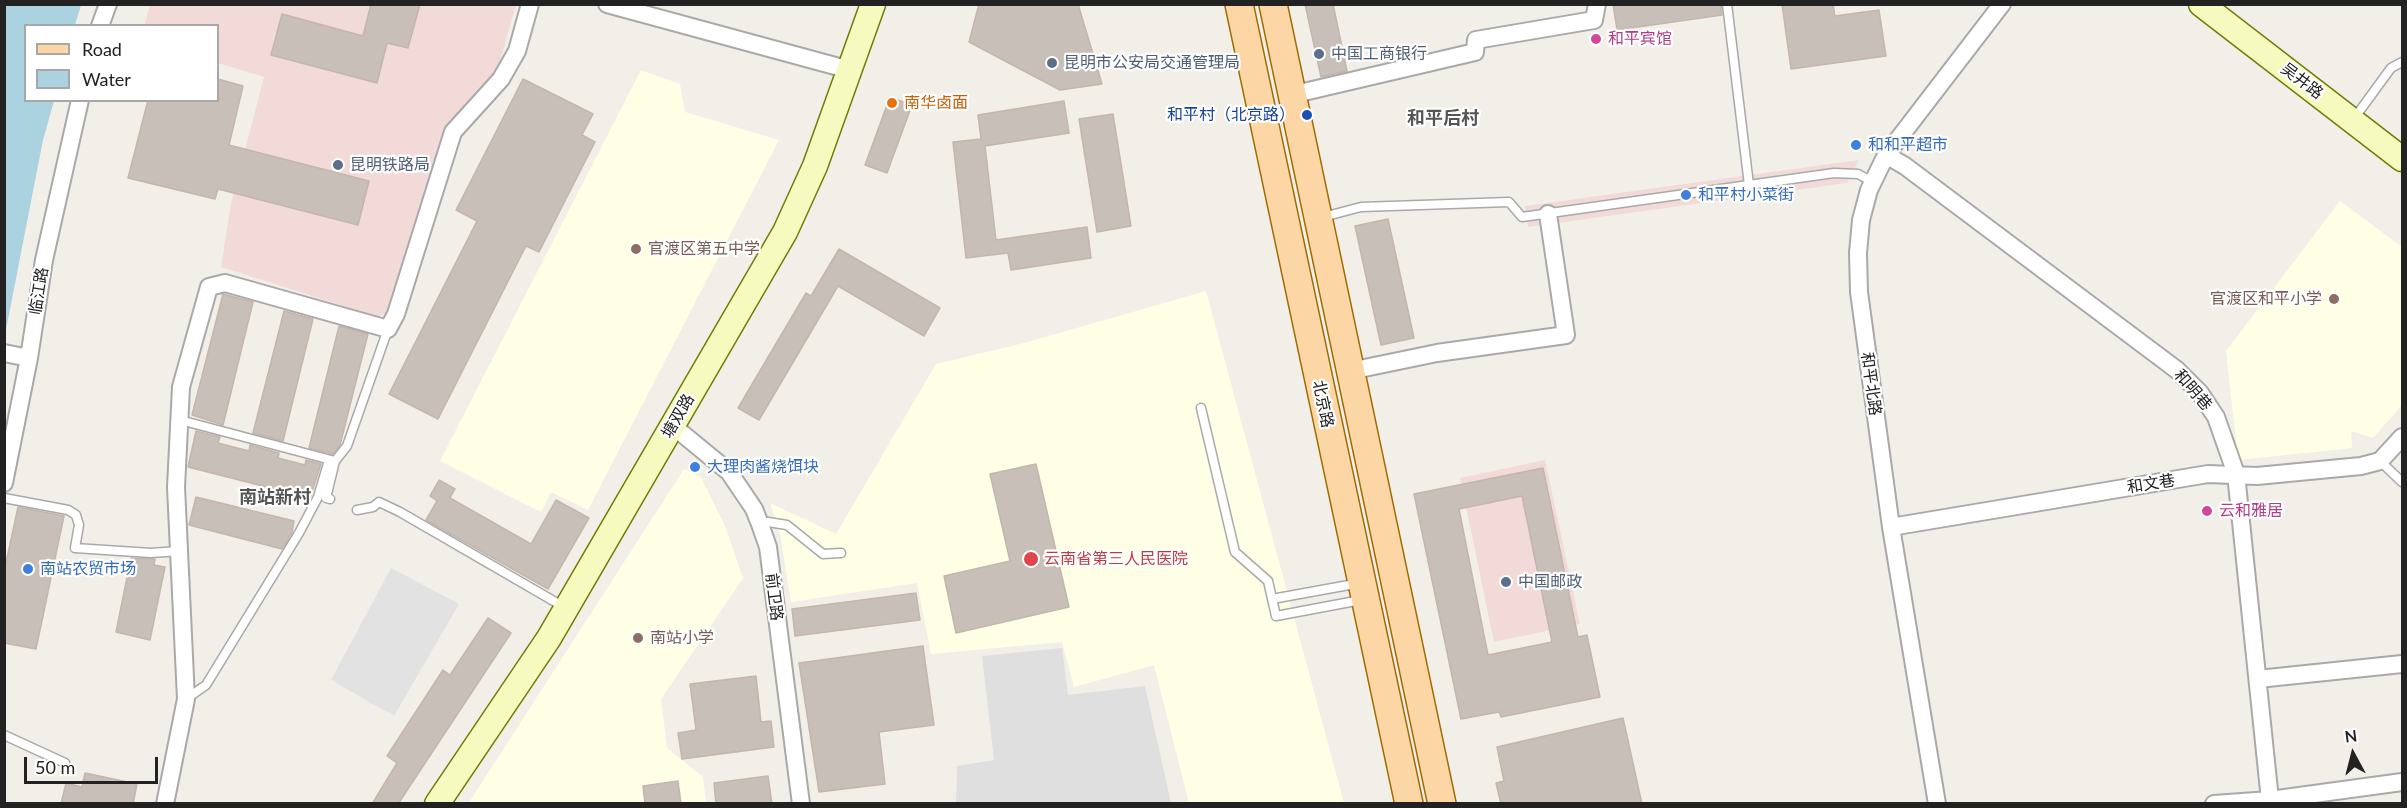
<!DOCTYPE html>
<meta charset="utf-8">
<style>
body{margin:0}
#map{position:relative;width:2407px;height:808px;overflow:hidden;background:#f2efe9;font-family:Lato,sans-serif}
canvas{display:block}
.frame{position:absolute;inset:0;border:6px solid #222;pointer-events:none}
.legend{position:absolute;left:24px;top:24px;width:195px;height:78px;box-sizing:border-box;background:#fff;border:2px solid #a7a7a7;margin:0;padding:8px 10px;list-style:none;font-size:18px;color:#222}
.legend li{display:flex;align-items:center;gap:12px;height:30px}
.legend b{width:30px;border:2px solid #a7a7a7}
.north{position:absolute;left:2323px;top:724px;width:60px;height:60px;-webkit-text-stroke:4px #fff;paint-order:stroke;rotate:353deg;font-size:16px;font-weight:700;line-height:24px;text-align:center;color:#222}
.north::after{content:'';display:block;margin:auto;width:21px;height:27px;background:#222;clip-path:polygon(50% 0,100% 100%,50% 72%,0 100%)}
.scale{position:absolute;left:24px;top:757px;width:134px;height:27px;box-sizing:border-box;border:3px solid #222;border-top:0;padding-left:8px;font-size:18px;line-height:21px;white-space:nowrap;color:#222;-webkit-text-stroke:4px #fff;paint-order:stroke}
</style>
<div id="map">
<canvas width="2407" height="808"></canvas>
<div class="frame"></div>
<ul class="legend">
<li><b style="height:8px;background:#fcd6a4"></b>Road</li>
<li><b style="height:16px;background:#aad3df"></b>Water</li>
</ul>
<div class="north">N</div>
<div class="scale">50 m</div>
</div>
<script>
const ctx = document.querySelector('canvas').getContext('2d');
ctx.lineJoin = 'round';
function fill(path, color) {
  ctx.fillStyle = color;
  ctx.fill(path, 'evenodd');
}
function poly(rows) {
  const path = new Path2D();
  for (const r of rows) {
    path.moveTo(r[0], r[1]);
    for (let i = 2; i < r.length; i += 2) path.lineTo(r[i], r[i + 1]);
  }
  return path;
}
function trace(path, color, width, dash) {
  ctx.strokeStyle = color;
  ctx.lineWidth = width;
  ctx.lineCap = dash ? 'butt' : 'round';
  ctx.setLineDash(dash || []);
  ctx.stroke(path);
}
function drawText(font, color, halo, rows, align = 'center') {
  ctx.font = font + ' Lato,"Noto Sans SC",sans-serif';
  ctx.lineWidth = 4.5;
  ctx.setLineDash([]);
  ctx.textBaseline = 'middle';
  ctx.strokeStyle = halo;
  ctx.fillStyle = color;
  for (const [text, x, y, turn = 0] of rows) {
    ctx.save();
    ctx.translate(x, y);
    ctx.rotate((+turn || 0) * Math.PI / 180);
    ctx.textAlign = isNaN(turn) ? turn : align;
    if (halo) ctx.strokeText(text, 0, 0);
    ctx.fillText(text, 0, 0);
    ctx.restore();
  }
}
fill(poly([
 [1062,648,1068,695,1145,686,1171,803,956,803,957,766,994,760,982,656]
]), '#e0dfdf');
fill(poly([
 [150,5,516,5,497,72,447,125,394,309,378,317,221,267,231,204,264,77,218,63,218,26,144,26],
 [1859,160,1847,183,1528,227,1525,206],
 [1545,460,1580,624,1494,642,1460,478]
]), '#f2dad9');
fill(poly([
 [641,70,680,84,685,112,779,140,588,510,551,492,541,512,440,461],
 [2340,201,2402,247,2402,405,2373,438,2351,431,2352,448,2238,460,2226,351],
 [1206,291,1344,803,1189,803,1154,665,1074,687,1062,642,931,654,917,583,791,602,780,534,770,503,836,534,936,364,1024,343],
 [684,469,701,477,725,526,743,578,661,699,667,748,703,777,706,803,468,804]
]), '#ffffe5');
fill(poly([
 [391,568,459,604,394,716,331,680]
]), '#e2e2e2');
fill(poly([
 [5,4,81,5,75,25,26,26,26,100,54,101,43,140,5,335]
]), '#aad3df');
const building = poly([
 [371,4,420,4,408,48,387,43,377,83,271,55,282,14,363,36,371,4],
 [979,4,1078,4,1102,84,1060,90,969,42,979,4],
 [1305,4,1333,4,1347,71,1321,77,1305,4],
 [1613,4,1721,4,1722,15,1617,30,1613,4],
 [1782,4,1833,4,1835,16,1879,10,1886,56,1791,69,1782,4],
 [218,79,243,86,229,145,369,181,358,225,218,189,215,199,128,178,148,100,218,100,218,79],
 [523,79,593,114,582,135,595,142,539,252,526,246,438,419,389,394,477,221,456,210,523,79],
 [890,97,912,105,887,173,865,165,890,97],
 [1064,101,1069,133,985,146,996,240,1087,227,1091,258,1011,270,1008,253,966,258,953,142,981,139,978,115,1064,101],
 [1113,114,1131,226,1097,232,1079,119,1113,114],
 [1388,219,1414,338,1381,345,1355,226,1388,219],
 [839,249,940,308,924,336,838,286,759,420,738,408,806,293,811,296,839,249],
 [223,294,253,302,223,425,192,415,223,294],
 [284,311,313,319,283,441,253,433,284,311],
 [339,326,368,334,340,445,333,454,309,448,339,326],
 [196,431,220,437,218,443,249,451,250,445,279,453,278,458,305,465,306,460,321,464,310,498,188,467,196,431],
 [1036,464,1069,607,956,633,944,576,1010,561,990,474,1036,464],
 [1543,468,1578,637,1587,635,1600,697,1501,717,1499,712,1461,719,1414,494,1543,468],
 [1522,496,1552,642,1488,655,1459,509,1522,496],
 [439,480,455,489,450,498,531,544,556,500,589,518,548,589,426,520,437,501,430,496,439,480],
 [196,497,294,521,292,533,282,549,189,525,196,497],
 [18,507,64,516,36,649,4,643,4,572,18,507],
 [131,558,155,559,154,565,165,567,150,640,116,632,131,558],
 [916,593,920,620,795,636,792,609,916,593],
 [488,618,511,633,398,804,372,804,397,763,387,756,443,670,450,675,488,618],
 [923,646,934,725,879,732,885,784,819,792,799,663,923,646],
 [756,676,761,722,771,721,774,747,682,759,678,733,696,730,690,684,756,676],
 [1623,718,1642,804,1501,804,1496,783,1504,781,1497,747,1623,718],
 [85,773,137,784,133,804,61,804,66,783,82,787,85,773],
 [768,776,772,804,716,804,714,783,768,776],
 [678,781,681,804,645,804,643,786,678,781]
]);
fill(building, '#c7bfb8');
trace(building, '#c4b6ab', 1.5);
const lane = poly([
 [1727,4,1749,185],
 [2353,120,2391,68,2402,62],
 [1323,217,1361,207,1509,202,1522,217,1834,173,1858,174,1873,182],
 [1201,408,1235,552,1268,581,1276,616,1361,600],
 [180,420,335,461,347,446,388,329],
 [2380,461,2402,482],
 [4,498,68,510,76,515,79,525,75,548,151,553,179,551],
 [330,499,326,498,335,461],
 [357,510,373,507,379,502,400,512,564,607],
 [760,524,768,522,787,525,823,554,841,553],
 [1272,599,1360,583],
 [186,699,206,685,299,533,318,497,329,460],
 [4,735,65,763]
]);
const street = poly([
 [607,4,850,70],
 [100,26,108,4],
 [1291,95,1475,52,1476,40,1594,20,1597,4],
 [1886,155,1905,166,2177,370,2200,393,2216,417,2236,474,2270,800],
 [4,353,29,358],
 [1350,371,1437,353,1566,335,1548,214],
 [673,426,729,472,754,509,760,524,768,547,801,804],
 [4,483,29,358,44,260,80,100],
 [1891,527,2208,474,2257,476,2361,466,2380,461,2402,437],
 [2258,679,2402,664],
 [165,804,186,699,176,487,181,387,209,287,225,283,388,329,396,314,453,132,501,79,517,51,530,4],
 [1937,804,1891,527,1859,292,1858,253,1861,220,1869,190,1886,155,2002,4],
 [2214,804,2270,800,2402,782]
]);
const secondary = poly([
 [2201,4,2402,159],
 [437,804,549,638,785,232,815,166,873,4]
]);
const primary = poly([
 [1239,4,1409,804],
 [1273,4,1442,804]
]);
trace(lane, '#a9a9a9', 11);
trace(street, '#a9a9a9', 20);
trace(secondary, '#707d05', 27);
trace(primary, '#a06b00', 30);
trace(lane, '#fff', 8);
trace(street, '#fff', 16);
trace(secondary, '#f7fabf', 24);
trace(primary, '#fcd6a4', 27);
for (const [x, y, r, color] of [
 [1596,39,6,"#d1479c"],
 [1319,54,6,"#5c6f8a"],
 [1052,63,6,"#5c6f8a"],
 [892,103,6,"#e8710a"],
 [1307,115,6,"#1a4fb4"],
 [1856,145,6,"#3f7fe0"],
 [338,165,6,"#5c6f8a"],
 [1686,195,6,"#3f7fe0"],
 [636,249,6,"#8d6e63"],
 [2334,299,6,"#8d6e63"],
 [695,467,6,"#3f7fe0"],
 [2207,511,6,"#d1479c"],
 [1031,559,8,"#e0444e"],
 [28,569,6,"#3f7fe0"],
 [1506,582,6,"#5c6f8a"],
 [638,638,6,"#8d6e63"]
]) {
  const dot = new Path2D();
  dot.arc(x, y, r, 0, 2 * Math.PI);
  ctx.fillStyle = color;
  ctx.fill(dot);
  trace(dot, '#fff', 2);
}
drawText('16px', '#b23c85', '#fff', [
 ["和平宾馆",1608,39],
 ["云和雅居",2219,511]
], 'left');
drawText('16px', '#4e5e75', '#fff', [
 ["中国工商银行",1331,54],
 ["昆明市公安局交通管理局",1064,63],
 ["昆明铁路局",350,165],
 ["中国邮政",1518,582]
], 'left');
drawText('16px', '#222', '#fff', [
 ["吴井路",2302,81,37],
 ["临江路",39,291,-81],
 ["和平北路",1871,384,82],
 ["和明巷",2193,390,49],
 ["北京路",1323,404,78],
 ["塘双路",678,416,-60],
 ["和文巷",2151,484,-9],
 ["前卫路",774,597,83]
]);
drawText('16px', '#c56008', '#fff', [
 ["南华卤面",904,103]
], 'left');
drawText('16px', '#164399', '#fff', [
 ["和平村（北京路）",1295,115]
], 'right');
drawText('16px', '#366cbe', '#fff', [
 ["和和平超市",1868,145],
 ["和平村小菜街",1698,195],
 ["大理肉酱烧饵块",707,467],
 ["南站农贸市场",40,569]
], 'left');
drawText('16px', '#785e54', '#fff', [
 ["官渡区第五中学",648,249],
 ["官渡区和平小学",2322,299,"right"],
 ["南站小学",650,638]
], 'left');
drawText('16px', '#be3a42', '#fff', [
 ["云南省第三人民医院",1044,559]
], 'left');
drawText('bold 18px', '#555', '#fff', [
 ["和平后村",1443,118],
 ["南站新村",275,497]
]);
</script>
